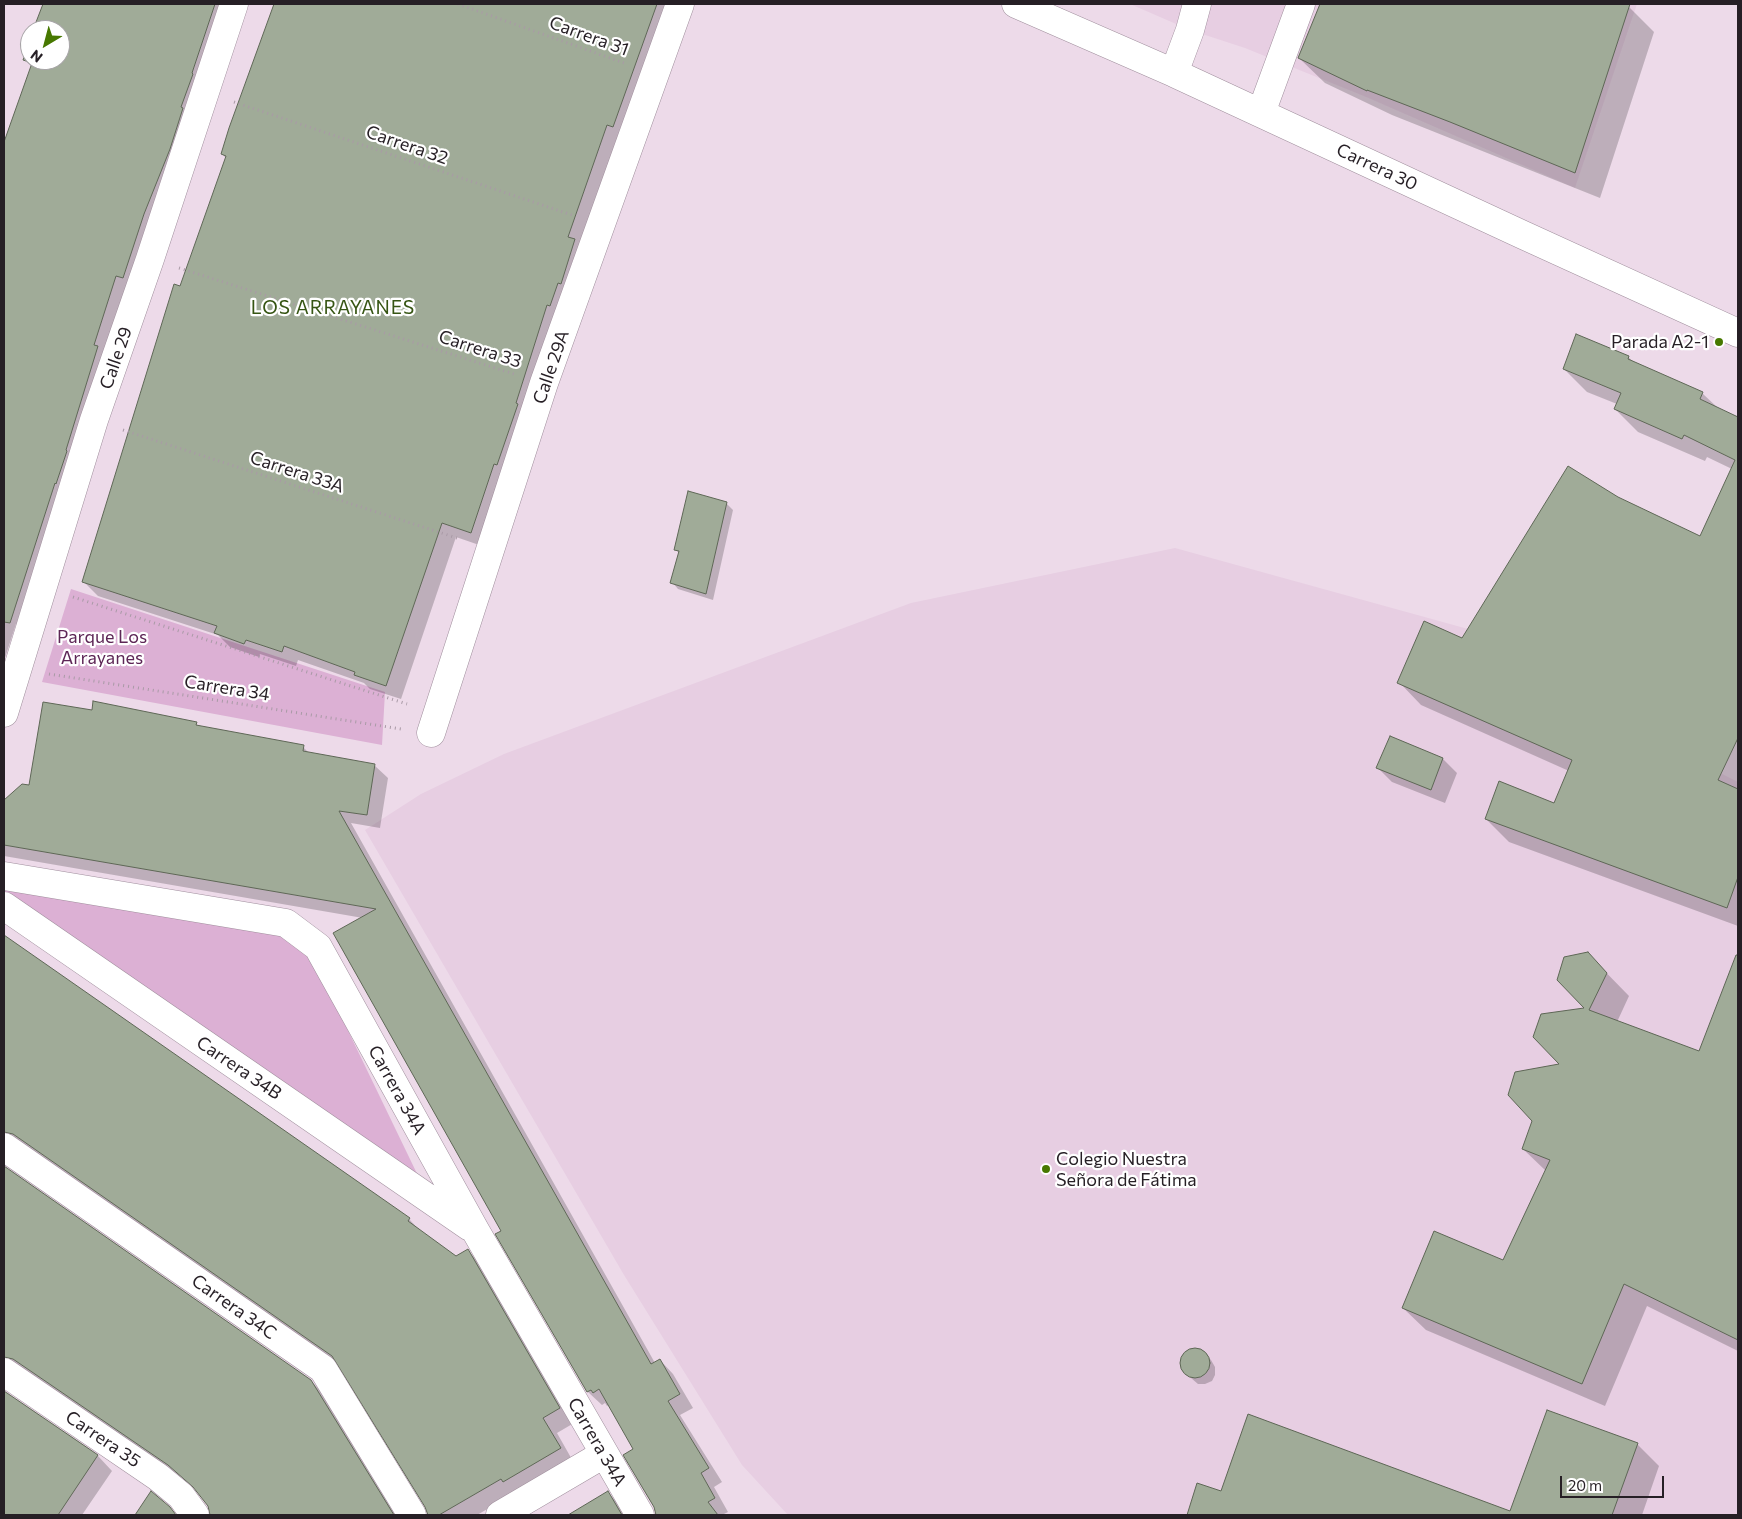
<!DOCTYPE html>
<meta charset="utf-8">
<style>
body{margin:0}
#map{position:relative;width:1742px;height:1519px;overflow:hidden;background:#eddae9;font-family:Commissioner,sans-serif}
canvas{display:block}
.frame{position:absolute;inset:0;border:5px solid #261f25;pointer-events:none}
.north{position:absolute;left:20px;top:20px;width:50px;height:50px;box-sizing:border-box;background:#fff;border:1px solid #a8a5a8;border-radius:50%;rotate:217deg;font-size:14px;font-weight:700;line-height:20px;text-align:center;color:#261f25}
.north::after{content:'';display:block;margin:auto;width:18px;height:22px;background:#477800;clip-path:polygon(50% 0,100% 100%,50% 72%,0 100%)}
.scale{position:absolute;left:1560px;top:1476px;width:104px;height:22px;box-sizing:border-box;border:2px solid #261f25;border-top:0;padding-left:6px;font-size:15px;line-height:18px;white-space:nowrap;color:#261f25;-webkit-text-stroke:4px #fff;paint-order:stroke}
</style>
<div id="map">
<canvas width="1742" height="1519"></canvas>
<div class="frame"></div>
<div class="north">N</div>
<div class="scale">20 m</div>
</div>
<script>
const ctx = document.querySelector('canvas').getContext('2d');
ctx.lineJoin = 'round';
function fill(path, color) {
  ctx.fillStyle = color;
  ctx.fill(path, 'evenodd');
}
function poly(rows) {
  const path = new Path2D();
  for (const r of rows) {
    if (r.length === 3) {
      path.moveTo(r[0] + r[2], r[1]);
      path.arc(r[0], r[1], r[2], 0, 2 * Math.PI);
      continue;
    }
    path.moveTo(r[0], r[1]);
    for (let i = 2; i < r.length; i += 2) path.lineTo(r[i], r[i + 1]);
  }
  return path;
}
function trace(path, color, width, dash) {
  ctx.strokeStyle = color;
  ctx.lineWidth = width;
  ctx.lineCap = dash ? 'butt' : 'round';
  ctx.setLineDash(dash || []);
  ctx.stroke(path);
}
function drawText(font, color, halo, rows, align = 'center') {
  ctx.font = font + ' Commissioner,sans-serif';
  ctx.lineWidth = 4.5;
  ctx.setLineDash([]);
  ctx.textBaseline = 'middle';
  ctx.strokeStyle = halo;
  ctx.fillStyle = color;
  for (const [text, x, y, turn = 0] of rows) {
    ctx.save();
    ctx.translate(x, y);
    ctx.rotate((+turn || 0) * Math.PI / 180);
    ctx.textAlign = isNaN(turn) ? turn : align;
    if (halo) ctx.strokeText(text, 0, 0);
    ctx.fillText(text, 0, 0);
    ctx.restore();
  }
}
fill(poly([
 [1130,4,1637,4,1575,188,1366,97,1245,48,1190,30],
 [1175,548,1468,629,1548,685,1738,782,1738,1515,788,1515,742,1465,624,1275,365,830,421,794,504,754,911,603]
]), '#e7cee2');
fill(poly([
 [71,589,385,692,382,745,42,682],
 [4,883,281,933,311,954,422,1184,4,899]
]), '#dcb0d4');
fill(poly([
 [51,4,234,4,27,628,16,624,4,661,4,147,32,67,24,59,30,44,30,60,60,60,60,30,35,30,42,30],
 [275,4,677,4,485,547,456,537,401,699,370,689,364,683,298,660,296,666,260,654,259,657,230,647,218,635,98,596,84,582,181,288,226,158,222,154,230,129],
 [1322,4,1622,4,1628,6,1654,32,1600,198,1392,115,1325,83,1299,58],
 [1628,357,1635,363,1702,393,1719,409,1738,419,1738,926,1509,842,1486,819,1554,804,1569,771,1421,705,1399,682,1463,640,1618,498,1701,537,1732,469,1707,457,1705,461,1638,432,1615,409,1617,404,1587,392,1564,369],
 [726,503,733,510,713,600,678,589,672,582,680,554,675,549],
 [93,711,196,724,200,727,303,747,310,754,374,765,388,778,380,828,351,823,655,1363,660,1360,673,1374,693,1408,680,1415,722,1482,714,1487,728,1512,722,1515,673,1515,671,1513,665,1515,652,1502,635,1450,609,1405,607,1406,605,1403,602,1405,588,1392,497,1234,502,1231,363,918,4,856,4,802,22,785,30,787],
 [1390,738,1443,759,1457,773,1445,803,1392,782,1378,768],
 [4,936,409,1219,423,1234,456,1257,468,1251,482,1265,574,1423,557,1433,574,1463,515,1493,477,1515,429,1515,426,1506,338,1364,29,1148,4,1157],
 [1588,954,1629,996,1617,1022,1700,1053,1729,977,1738,980,1738,1351,1647,1306,1605,1406,1426,1330,1403,1308,1504,1261,1546,1171,1523,1149,1587,1009],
 [4,1167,311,1381,326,1396,398,1515,211,1515,209,1505,199,1492,183,1478,29,1373,4,1382],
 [1190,1350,1197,1350,1204,1353,1211,1360,1215,1367,1215,1375,1212,1381,1205,1384,1198,1384,1184,1372,1181,1366,1181,1360,1184,1354],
 [4,1392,98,1456,112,1471,82,1515,4,1515],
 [1637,1444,1659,1466,1642,1515,1189,1515,1198,1485,1221,1492,1510,1513],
 [608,1493,621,1506,626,1515,570,1515]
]), '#0003');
const building = poly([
 [43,4,215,4,192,73,193,74,181,107,183,108,170,149,144,214,123,278,116,276,94,345,98,346,66,450,67,451,56,484,55,483,10,623,4,622,4,142,32,63,23,60,30,40,30,60,60,60,60,30,33,30,43,4],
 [274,4,657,4,613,127,607,125,568,237,575,239,561,284,558,283,550,306,547,305,516,403,518,404,497,465,494,464,471,533,442,523,386,686,354,675,355,672,284,646,282,652,246,640,244,644,214,633,217,626,82,582,174,284,180,286,226,156,221,154,229,128,274,4],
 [1320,4,1630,4,1575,173,1450,122,1367,90,1367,91,1298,58,1320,4],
 [1576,334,1629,356,1628,359,1703,392,1700,399,1738,417,1738,738,1718,780,1738,789,1738,877,1727,908,1485,819,1499,781,1554,803,1572,760,1397,683,1424,621,1462,638,1568,466,1618,497,1700,536,1735,460,1684,435,1682,439,1614,409,1621,393,1563,369,1576,334],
 [688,491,727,502,706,594,670,583,679,551,674,550,688,491],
 [93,701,197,722,196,725,304,745,303,751,375,764,367,815,339,811,651,1364,660,1359,680,1394,668,1401,709,1468,701,1473,715,1498,708,1502,718,1515,656,1515,654,1507,623,1455,633,1449,599,1389,593,1393,591,1390,587,1392,495,1234,501,1231,333,933,376,909,4,845,4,800,22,784,29,785,43,702,92,710,93,701],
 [1390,736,1443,758,1431,790,1376,768,1390,736],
 [4,935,410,1218,408,1221,456,1256,468,1249,560,1408,543,1418,561,1448,503,1482,501,1479,439,1515,428,1515,425,1507,332,1356,13,1134,4,1132,4,935],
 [1588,952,1607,973,1589,1010,1699,1051,1736,955,1738,955,1738,1340,1624,1284,1582,1384,1402,1308,1434,1231,1503,1260,1550,1160,1522,1149,1532,1121,1508,1095,1515,1072,1559,1064,1533,1037,1541,1014,1584,1008,1557,980,1564,957,1588,952],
 [4,1166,311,1380,394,1515,210,1515,208,1506,193,1487,168,1465,13,1359,4,1357,4,1166],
 [1195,1363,15],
 [4,1391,98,1455,58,1515,4,1515,4,1391],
 [1547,1410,1638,1443,1612,1515,1187,1515,1197,1483,1221,1491,1248,1414,1510,1511,1547,1410],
 [151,1491,170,1507,176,1515,135,1515,151,1491],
 [608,1491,622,1515,568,1515,608,1491]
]);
fill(building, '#a0ab98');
trace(building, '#5e6756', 1);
const minor = poly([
 [1016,4,1174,73,1521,234,1738,333],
 [1174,73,1190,30,1197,4],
 [1261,113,1301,4],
 [4,713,94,420,150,259,234,4],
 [431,733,544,383,680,4],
 [4,876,286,923,318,947,475,1230,640,1515],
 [4,906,470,1227],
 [4,1147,323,1369,412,1515],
 [4,1372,158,1477,181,1496,195,1515],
 [500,1515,604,1454]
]);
trace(minor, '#a08f9d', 29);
trace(poly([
 [458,4,624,63],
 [234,102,572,215],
 [179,268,514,374],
 [123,430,460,539],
 [73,597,407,704],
 [49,674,401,729]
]), '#a99aa6', 3, [1, 4]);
trace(minor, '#fff', 28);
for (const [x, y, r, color] of [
 [1719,342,5,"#477800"],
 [1046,1169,5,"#477800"]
]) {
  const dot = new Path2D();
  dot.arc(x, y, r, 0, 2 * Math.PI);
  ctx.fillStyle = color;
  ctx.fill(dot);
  trace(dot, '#fff', 2);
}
drawText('18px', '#261f25', '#fff', [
 ["Carrera 31",589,36,20],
 ["Carrera 32",407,145,19],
 ["Carrera 30",1377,167,25],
 ["Carrera 33",480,349,18],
 ["Calle 29",116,358,-71],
 ["Calle 29A",551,367,-71],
 ["Carrera 33A",297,472,18],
 ["Carrera 34",227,688,9],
 ["Carrera 34B",239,1068,34],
 ["Carrera 34A",397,1090,61],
 ["Carrera 34C",234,1307,35],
 ["Carrera 35",103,1439,34],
 ["Carrera 34A",597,1442,60]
]);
drawText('18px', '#261f25', '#fff', [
 ["Parada A2-1",1709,342],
 ["Colegio Nuestra",1056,1159,"left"],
 ["Señora de Fátima",1056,1180,"left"]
], 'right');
drawText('18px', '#5d2656', '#fff', [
 ["Parque Los",102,637],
 ["Arrayanes",102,658]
]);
ctx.letterSpacing = '1px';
drawText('19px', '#365513', '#fff', [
 ["LOS ARRAYANES",333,308]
]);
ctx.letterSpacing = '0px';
</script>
